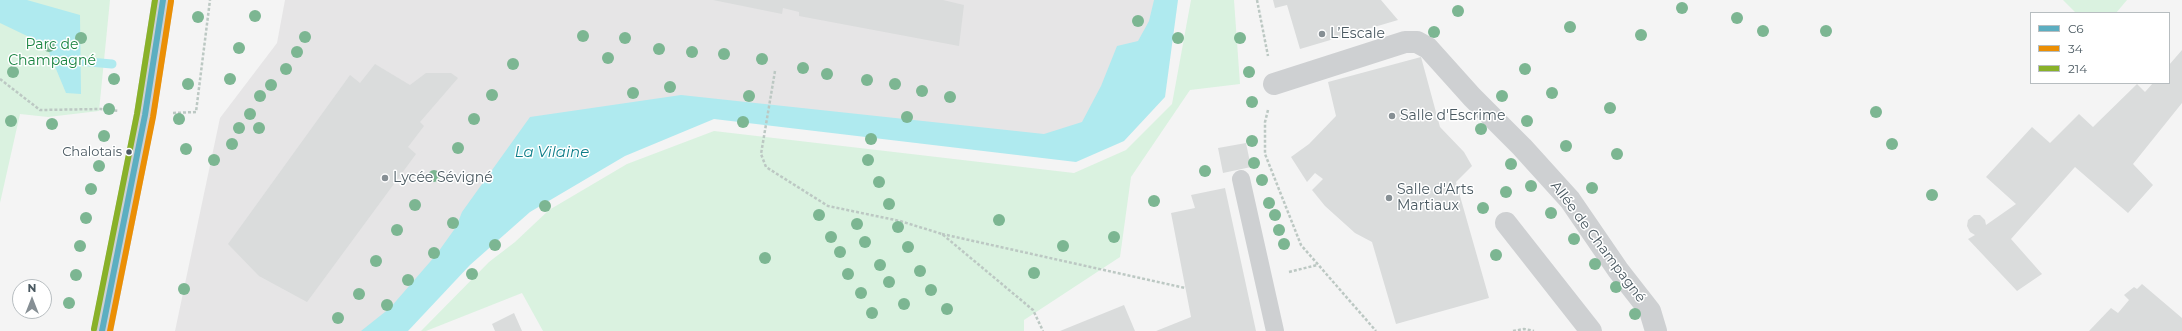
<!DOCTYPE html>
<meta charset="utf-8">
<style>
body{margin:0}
#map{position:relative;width:2182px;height:331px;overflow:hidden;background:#f4f4f4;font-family:Montserrat,sans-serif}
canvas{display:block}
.legend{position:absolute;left:2030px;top:12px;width:140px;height:72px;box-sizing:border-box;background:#fff;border:1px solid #b7bdc0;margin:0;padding:5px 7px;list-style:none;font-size:12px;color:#4a5961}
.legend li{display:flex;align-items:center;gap:8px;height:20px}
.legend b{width:20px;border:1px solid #b7bdc0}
.north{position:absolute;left:12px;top:279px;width:40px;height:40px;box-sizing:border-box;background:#fff;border:1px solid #b7bdc0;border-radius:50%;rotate:0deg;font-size:11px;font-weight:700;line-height:16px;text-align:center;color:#4a5961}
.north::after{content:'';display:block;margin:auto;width:14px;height:18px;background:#868f94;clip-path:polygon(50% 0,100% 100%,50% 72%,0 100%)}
</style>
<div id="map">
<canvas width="2182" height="331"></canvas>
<ul class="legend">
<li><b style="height:5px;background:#5caec1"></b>C6</li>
<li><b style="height:5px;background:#eb8f05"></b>34</li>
<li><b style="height:5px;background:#89b129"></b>214</li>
</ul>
<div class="north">N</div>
</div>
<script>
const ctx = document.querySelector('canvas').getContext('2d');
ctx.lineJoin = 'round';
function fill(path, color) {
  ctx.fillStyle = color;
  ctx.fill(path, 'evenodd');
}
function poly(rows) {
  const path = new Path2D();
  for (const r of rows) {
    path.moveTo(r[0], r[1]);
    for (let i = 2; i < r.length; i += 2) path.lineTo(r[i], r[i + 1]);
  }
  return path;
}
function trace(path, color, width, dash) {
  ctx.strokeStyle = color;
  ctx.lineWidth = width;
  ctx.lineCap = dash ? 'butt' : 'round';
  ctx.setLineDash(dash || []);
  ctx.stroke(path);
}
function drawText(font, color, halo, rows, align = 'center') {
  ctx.font = font + ' Montserrat,sans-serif';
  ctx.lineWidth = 3;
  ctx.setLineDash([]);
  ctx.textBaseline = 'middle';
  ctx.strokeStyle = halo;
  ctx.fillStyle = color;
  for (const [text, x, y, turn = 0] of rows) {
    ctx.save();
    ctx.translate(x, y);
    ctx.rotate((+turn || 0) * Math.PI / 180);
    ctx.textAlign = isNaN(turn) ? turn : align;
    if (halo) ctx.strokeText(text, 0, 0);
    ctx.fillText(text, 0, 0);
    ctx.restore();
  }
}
fill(poly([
 [285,0,1163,0,1093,147,708,113,513,200,375,331,175,331,220,118,277,43]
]), '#e6e5e6');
fill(poly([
 [0,0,110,0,99,111,48,117,20,114,0,203],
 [1191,0,1234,0,1240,84,1190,90,1131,177,1120,257,1024,320,1024,331,543,331,522,293,426,331,421,331,489,262,515,242,549,210,627,164,714,131,1074,173,1126,150,1172,104],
 [2063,0,2127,0,2116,13,2076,13]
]), '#daf2e0');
fill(poly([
 [0,0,27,0,80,15,81,94,66,93,46,45,0,23],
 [1154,0,1178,0,1165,97,1124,141,1076,162,714,119,625,156,530,212,470,265,408,331,361,331,390,308,436,255,456,227,462,212,530,117,681,95,1044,134,1082,122,1101,86,1117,46,1138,41,1149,21]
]), '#afeaef');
trace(poly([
 [73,55,78,61,112,64]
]), '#afeaef', 9);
fill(poly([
 [713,0,943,0,964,5,959,46,799,16,799,12,783,8,782,14],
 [1273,0,1381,0,1398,20,1300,49,1287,5,1275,8],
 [2182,50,2182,103,2133,164,2153,185,2128,213,2075,167,2011,239,2042,274,2017,291,1968,239,1975,235,1970,232,1967,226,1968,220,1974,215,1980,215,1985,220,1986,225,2016,204,1986,177,2032,127,2050,143,2079,114,2093,127,2137,84,2145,92,2153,83,2169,83,2169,65],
 [1421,57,1440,127,1464,152,1472,166,1456,182,1489,298,1396,324,1372,242,1355,233,1325,206,1312,190,1323,179,1315,173,1307,182,1291,157,1309,144,1336,116,1328,82],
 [375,64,410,85,426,73,451,73,458,78,420,122,424,126,408,147,416,154,307,302,259,276,228,244,350,75,360,83],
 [1246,143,1251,167,1223,173,1218,148],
 [1225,188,1256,331,1156,331,1191,317,1171,213,1195,208,1191,195],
 [2142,284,2182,318,2182,331,2089,331,2111,308,2118,313,2129,300,2124,295,2134,287,2137,289],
 [1124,305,1135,331,1060,331],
 [514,313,522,331,495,331,492,324]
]), '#dadcdc');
trace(poly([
 [1257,0,1268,56],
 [775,71,761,154,766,167,828,206,900,221,942,234,1033,310,1043,331],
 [0,79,40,110,101,109,119,111],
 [1268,110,1265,122,1265,154,1301,245,1376,331],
 [173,113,196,112,210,0],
 [942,234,1185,288],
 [1289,272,1317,265],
 [1513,331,1524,329,1534,331]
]), '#bcc8c3', 2.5, [3, 2]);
trace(poly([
 [1241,179,1275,331]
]), '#ced0d2', 18);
trace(poly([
 [1274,84,1405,42,1417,42,1428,48,1472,97,1522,147,1570,200,1618,270,1650,311,1656,331],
 [1506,223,1591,331]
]), '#ced0d2', 22);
trace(poly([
 [102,331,145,115,163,0]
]), '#cdd0d3', 22);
trace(poly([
 [102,331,145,115,163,0]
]), '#5caec1', 6);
trace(poly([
 [110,331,153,117,171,1]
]), '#eb8f05', 6);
trace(poly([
 [94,329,137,114,155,0]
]), '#89b129', 6);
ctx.fillStyle = '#7cb692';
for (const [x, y] of [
 [1682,8],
 [1458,11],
 [255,16],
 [198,17],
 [1737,18],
 [1138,21],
 [1570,27],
 [1763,31],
 [1826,31],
 [1434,32],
 [1641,35],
 [583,36],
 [305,37],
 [81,38],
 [625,38],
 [1178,38],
 [1240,38],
 [49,46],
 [239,48],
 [659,49],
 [297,52],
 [692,52],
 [724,54],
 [608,58],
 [762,59],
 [513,64],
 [803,68],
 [286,69],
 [1525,69],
 [13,72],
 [1249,72],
 [827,74],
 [114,79],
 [230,79],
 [867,80],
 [188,84],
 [895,84],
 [271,85],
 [670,87],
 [922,91],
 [633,93],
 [1552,93],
 [492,95],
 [260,96],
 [749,96],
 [1502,96],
 [950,97],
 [1252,102],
 [1610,108],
 [109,109],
 [1876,112],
 [250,114],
 [907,117],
 [179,119],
 [474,119],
 [11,121],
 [1527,121],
 [743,122],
 [52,124],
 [239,128],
 [259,128],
 [1481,129],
 [104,136],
 [871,139],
 [1252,141],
 [232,144],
 [1892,144],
 [1566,146],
 [458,148],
 [186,149],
 [1617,154],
 [214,160],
 [868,160],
 [1254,163],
 [1511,164],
 [99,166],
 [1205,171],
 [434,176],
 [1262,180],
 [879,182],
 [1531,186],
 [1592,188],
 [91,189],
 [1506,192],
 [1932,195],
 [1154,201],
 [1269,203],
 [889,204],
 [415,205],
 [545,206],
 [1483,208],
 [1551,213],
 [819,215],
 [1275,215],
 [86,218],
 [999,220],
 [453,223],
 [857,224],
 [898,227],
 [397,230],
 [1279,230],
 [831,237],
 [1114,237],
 [1574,239],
 [865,242],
 [1284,244],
 [495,245],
 [80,246],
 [1063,246],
 [908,247],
 [840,252],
 [434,253],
 [1496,255],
 [765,258],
 [376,261],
 [1595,264],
 [880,265],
 [920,271],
 [1034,273],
 [472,274],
 [848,274],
 [76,275],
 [408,280],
 [889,282],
 [1616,287],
 [184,289],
 [931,290],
 [861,293],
 [359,294],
 [69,303],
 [904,304],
 [387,305],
 [947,309],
 [872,313],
 [1635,314],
 [338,318]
]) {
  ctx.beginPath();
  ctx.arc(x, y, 6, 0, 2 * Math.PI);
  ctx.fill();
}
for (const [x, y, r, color] of [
 [1322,34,4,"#868f94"],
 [1392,116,4,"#868f94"],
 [129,152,3.5,"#4a5961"],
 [385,178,4,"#868f94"],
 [1389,198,4,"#868f94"]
]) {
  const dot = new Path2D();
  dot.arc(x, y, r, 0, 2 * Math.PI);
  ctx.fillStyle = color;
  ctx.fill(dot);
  trace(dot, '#fff', 1.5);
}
drawText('13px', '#4a5961', '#fff', [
 ["Chalotais",122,152]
], 'right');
drawText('14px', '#4a5961', '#fff', [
 ["L’Escale",1330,34],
 ["Salle d'Escrime",1400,116],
 ["Lycée Sévigné",393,178],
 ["Salle d'Arts",1397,190],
 ["Martiaux",1397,206]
], 'left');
drawText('14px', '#198441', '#fff', [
 ["Parc de",52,45],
 ["Champagné",52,61]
]);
drawText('14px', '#4a5961', '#fff', [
 ["Allée de Champagné",1598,242,53]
]);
drawText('italic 15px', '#0e7e89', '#fff', [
 ["La Vilaine",552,153]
]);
</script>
